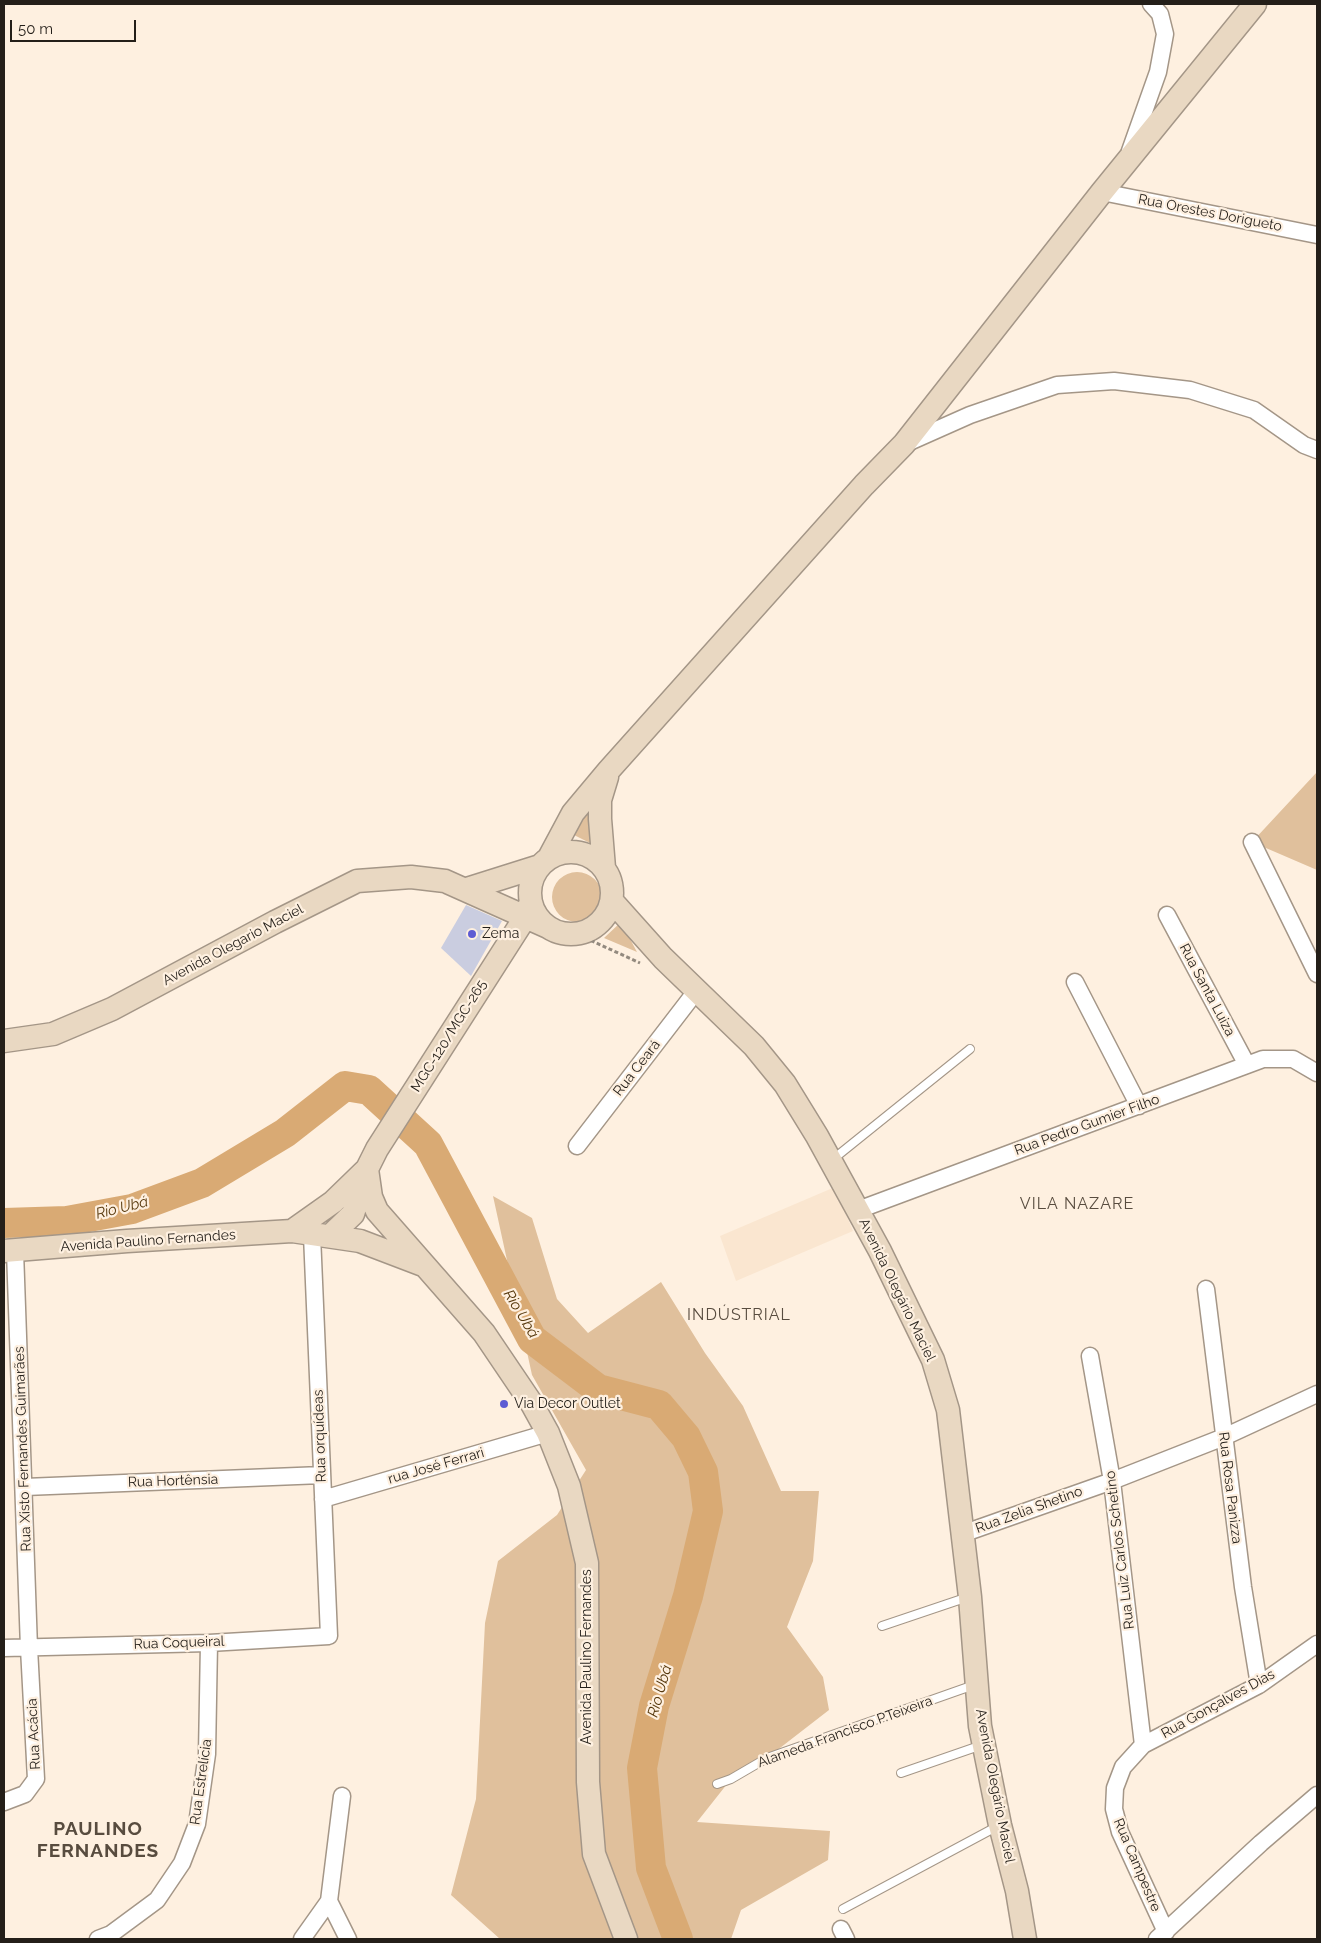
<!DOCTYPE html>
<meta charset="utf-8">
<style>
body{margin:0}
#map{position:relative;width:1321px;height:1943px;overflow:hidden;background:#fef0e0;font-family:Raleway,sans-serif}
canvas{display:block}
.frame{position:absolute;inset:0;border:5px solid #241f19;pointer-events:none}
.scale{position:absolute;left:10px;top:20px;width:126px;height:22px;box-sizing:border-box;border:2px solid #241f19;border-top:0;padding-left:6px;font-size:15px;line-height:18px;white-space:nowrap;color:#241f19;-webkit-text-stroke:4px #fef0e0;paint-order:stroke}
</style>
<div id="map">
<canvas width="1321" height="1943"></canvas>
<div class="frame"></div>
<div class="scale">50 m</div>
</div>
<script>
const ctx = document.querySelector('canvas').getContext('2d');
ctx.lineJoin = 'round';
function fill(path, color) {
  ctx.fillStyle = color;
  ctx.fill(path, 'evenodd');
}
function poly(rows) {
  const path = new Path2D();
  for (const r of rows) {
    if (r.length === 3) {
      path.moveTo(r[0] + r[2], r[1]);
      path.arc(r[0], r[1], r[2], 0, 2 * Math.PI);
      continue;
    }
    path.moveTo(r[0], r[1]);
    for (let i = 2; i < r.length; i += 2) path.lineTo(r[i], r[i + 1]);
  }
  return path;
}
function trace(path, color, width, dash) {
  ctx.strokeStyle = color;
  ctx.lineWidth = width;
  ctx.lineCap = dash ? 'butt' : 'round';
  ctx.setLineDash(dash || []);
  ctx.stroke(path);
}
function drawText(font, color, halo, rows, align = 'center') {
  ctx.font = font + ' Raleway,sans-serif';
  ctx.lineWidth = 4.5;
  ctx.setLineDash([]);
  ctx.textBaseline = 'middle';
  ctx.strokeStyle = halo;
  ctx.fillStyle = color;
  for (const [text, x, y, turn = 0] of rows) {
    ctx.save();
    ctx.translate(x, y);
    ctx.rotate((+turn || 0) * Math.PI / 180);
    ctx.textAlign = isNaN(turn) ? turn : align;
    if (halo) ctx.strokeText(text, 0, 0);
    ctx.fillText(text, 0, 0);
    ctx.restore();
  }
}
fill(poly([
 [835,1187,853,1231,736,1281,720,1236]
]), '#fae6d0');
fill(poly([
 [1317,772,1317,870,1252,842],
 [589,804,588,823,592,844,572,834],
 [577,897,25],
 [621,922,637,952,604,938],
 [493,1196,532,1218,557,1299,588,1333,661,1282,705,1353,743,1406,781,1491,819,1491,813,1561,787,1627,823,1677,829,1710,767,1758,731,1779,697,1822,830,1831,828,1860,741,1910,731,1939,500,1939,451,1895,476,1799,485,1623,498,1561,557,1515,586,1470,532,1375]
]), '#e0c09c');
trace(poly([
 [4,1223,67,1221,132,1209,202,1183,285,1133,345,1086,369,1090,428,1144,532,1339,598,1389,659,1405,686,1437,703,1472,708,1511,688,1596,654,1706,642,1768,651,1868,678,1939]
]), '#d9aa74', 30);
fill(poly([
 [466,905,502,921,471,976,441,948]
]), '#cacde0');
const lane = poly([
 [832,1160,970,1049],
 [882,1626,968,1597],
 [901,1773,982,1745],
 [717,1784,731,1779,767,1758,974,1685],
 [843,1909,998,1826]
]);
const street = poly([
 [1130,151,1158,72,1165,34,1160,14,1151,4],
 [1102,192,1317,235],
 [907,443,970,415,1057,385,1114,381,1190,390,1254,410,1304,445,1317,450],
 [1252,842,1317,974],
 [1167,915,1247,1065],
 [1075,982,1139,1106],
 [577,1146,697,990],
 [858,1210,1263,1059,1293,1059,1317,1073],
 [1206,1289,1243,1587,1259,1685],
 [1090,1356,1112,1481,1143,1745],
 [25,1487,322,1475],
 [323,1499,548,1433],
 [962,1534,1112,1481,1224,1437,1317,1394],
 [4,1648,209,1643,329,1636,312,1235],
 [4,1802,25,1794,36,1779,29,1648,15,1251],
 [329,1901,348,1939],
 [841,1929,846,1939],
 [1166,1932,1120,1832,1114,1809,1115,1788,1123,1767,1143,1745,1259,1685,1317,1644],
 [98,1939,111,1934,157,1900,182,1863,197,1824,207,1754,209,1643],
 [302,1939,329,1901,342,1796],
 [1157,1939,1261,1843,1317,1795]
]);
const secondary = poly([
 [571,893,41],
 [550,856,573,813,609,770,864,485,904,444,1102,192,1255,4],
 [604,868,600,819,600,800,607,777],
 [467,889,540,866],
 [612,901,663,958,754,1046,785,1084,817,1136,880,1251,933,1360,948,1410,970,1597,980,1726,1000,1825,1017,1891,1025,1939],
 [4,1041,53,1034,112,1009,275,922,357,881,411,877,445,881,548,927],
 [367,1169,371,1197,377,1211,484,1333,532,1404,548,1433,569,1486,587,1563,588,1782,594,1854,626,1939],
 [292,1231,333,1202,366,1170],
 [330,1236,353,1214,367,1169,377,1149,526,916,530,904],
 [4,1251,127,1241,292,1231,360,1241,423,1265]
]);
trace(lane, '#a49687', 10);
trace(street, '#a49687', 19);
trace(secondary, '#a49687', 25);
trace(poly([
 [579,935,640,963]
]), '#938a7f', 3, [4, 2.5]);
trace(lane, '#fff', 8);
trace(street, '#fff', 16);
trace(secondary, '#e9d8c2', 22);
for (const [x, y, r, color] of [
 [472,934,5,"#5d5bd3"],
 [504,1404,5,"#5d5bd3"]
]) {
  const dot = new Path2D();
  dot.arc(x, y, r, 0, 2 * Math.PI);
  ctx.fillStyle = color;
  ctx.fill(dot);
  trace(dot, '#fef0e0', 2);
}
drawText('14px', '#241f19', '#fef0e0', [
 ["Rua Orestes Dorigueto",1210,213,11],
 ["Avenida Olegario Maciel",233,945,-28],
 ["Rua Santa Luiza",1207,990,62],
 ["MGC-120/MGC-265",449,1036,-58],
 ["Rua Ceará",637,1068,-52],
 ["Rua Pedro Gumier Filho",1087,1125,-20],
 ["Avenida Paulino Fernandes",148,1241,-4],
 ["Avenida Olegário Maciel",897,1290,64],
 ["Rua orquídeas",320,1436,-92],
 ["Rua Xisto Fernandes Guimarães",23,1449,-92],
 ["rua José Ferrari",436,1466,-16],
 ["Rua Hortênsia",173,1481,-2],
 ["Rua Rosa Panizza",1230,1488,83],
 ["Rua Zelia Shetino",1029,1510,-20],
 ["Rua Luiz Carlos Schetino",1120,1550,-97],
 ["Rua Coqueiral",179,1643,-2],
 ["Avenida Paulino Fernandes",587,1657,-90],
 ["Rua Gonçalves Dias",1218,1704,-29],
 ["Alameda Francisco P.Teixeira",845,1732,-20],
 ["Rua Acácia",34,1734,-93],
 ["Rua Estrelícia",201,1782,-82],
 ["Avenida Olegário Maciel",995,1786,79],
 ["Rua Campestre",1137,1865,67]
]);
drawText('14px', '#241f19', '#fef0e0', [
 ["Zema",482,934],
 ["Via Decor Outlet",514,1404]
], 'left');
drawText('italic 15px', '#57380c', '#fef0e0', [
 ["Rio Ubá",122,1208,-14],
 ["Rio Ubá",521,1314,59],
 ["Rio Ubá",660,1691,-74]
]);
ctx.letterSpacing = '1px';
drawText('16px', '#584c3f', '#fef0e0', [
 ["VILA NAZARE",1077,1204],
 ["INDÚSTRIAL",739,1315]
]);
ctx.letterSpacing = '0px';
ctx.letterSpacing = '1px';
drawText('bold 19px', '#584c3f', '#fef0e0', [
 ["PAULINO",98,1829],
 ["FERNANDES",98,1851]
]);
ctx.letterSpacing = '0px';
</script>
